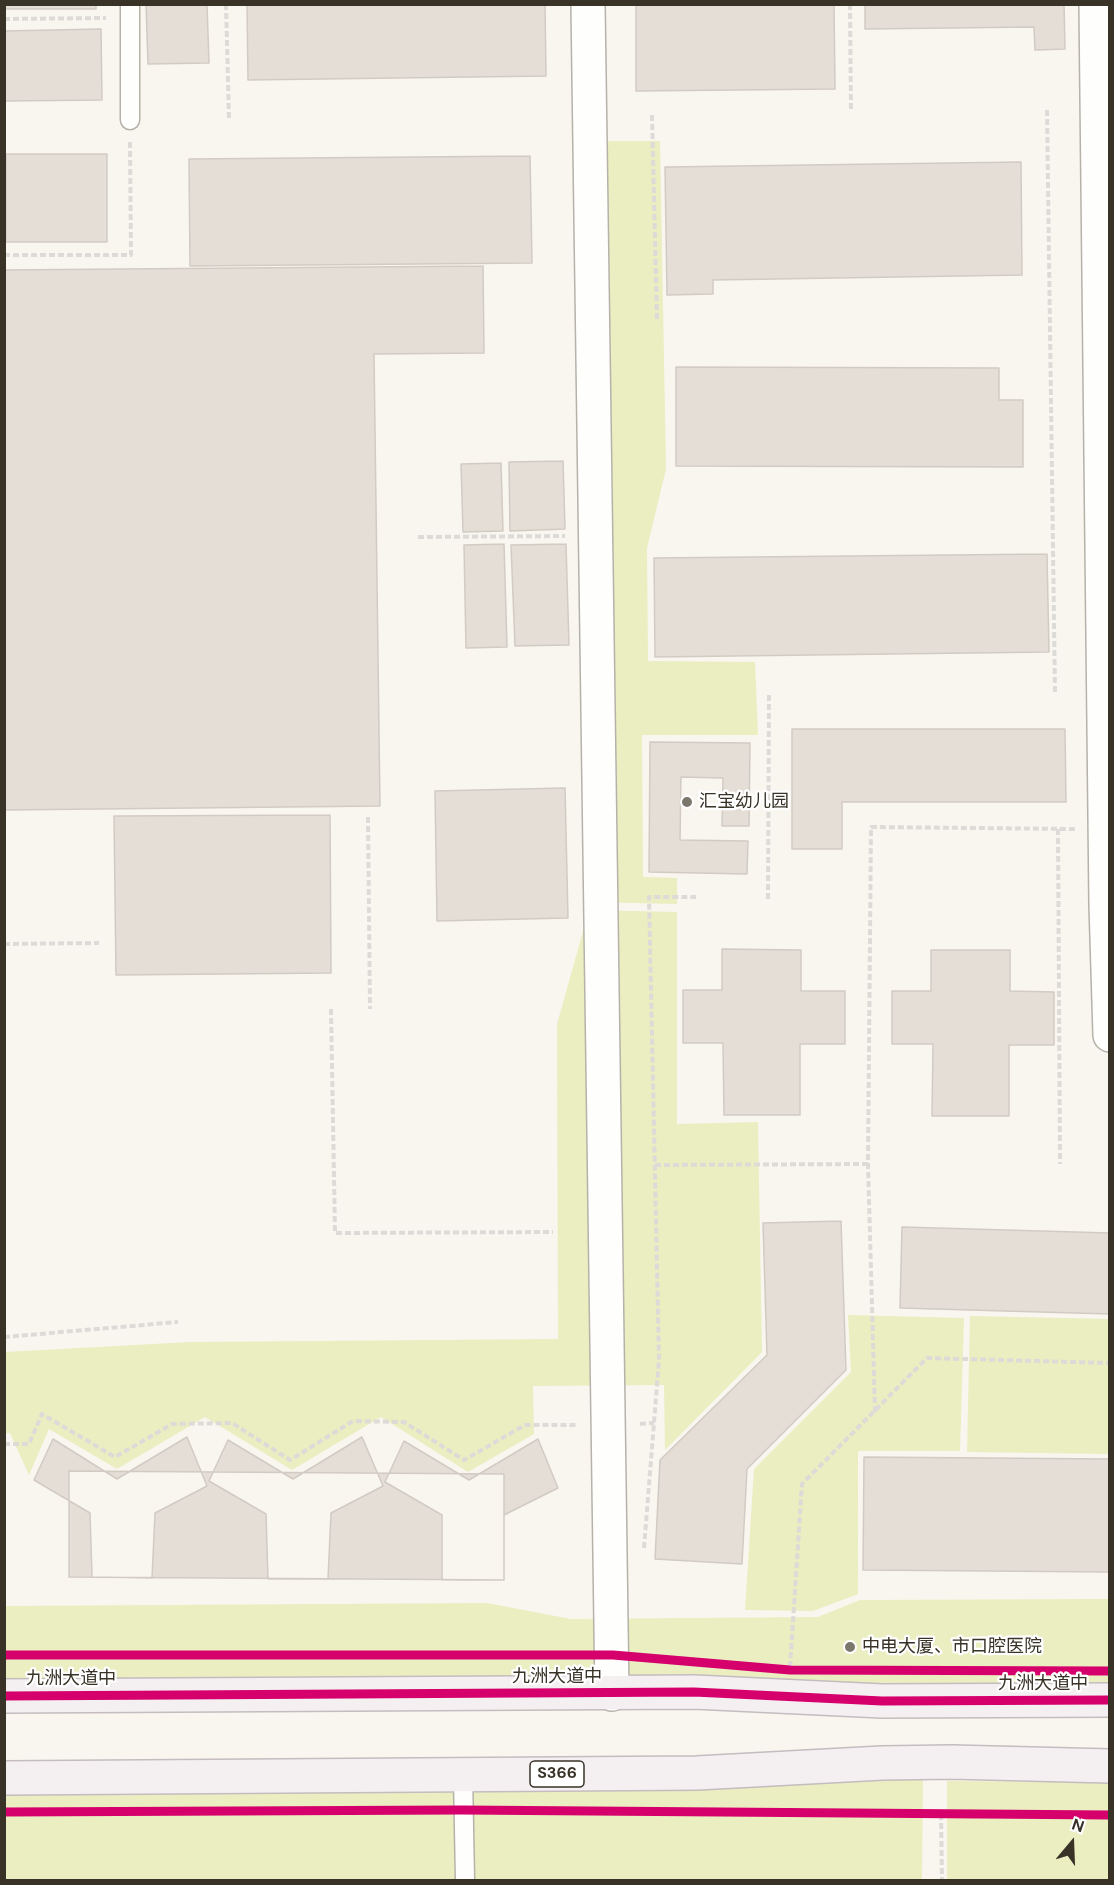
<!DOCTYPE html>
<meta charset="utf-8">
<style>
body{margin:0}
#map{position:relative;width:1114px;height:1885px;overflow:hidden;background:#f9f6ef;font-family:"DM Sans",sans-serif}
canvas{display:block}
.frame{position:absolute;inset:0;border:6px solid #383227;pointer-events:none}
.north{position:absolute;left:1042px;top:1813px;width:60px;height:60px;-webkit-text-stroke:4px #fff;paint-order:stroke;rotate:19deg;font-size:16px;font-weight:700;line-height:24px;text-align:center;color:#383227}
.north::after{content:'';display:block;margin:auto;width:21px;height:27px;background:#383227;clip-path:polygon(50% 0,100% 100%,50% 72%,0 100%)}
</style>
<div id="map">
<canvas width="1114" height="1885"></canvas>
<div class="frame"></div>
<div class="north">N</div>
</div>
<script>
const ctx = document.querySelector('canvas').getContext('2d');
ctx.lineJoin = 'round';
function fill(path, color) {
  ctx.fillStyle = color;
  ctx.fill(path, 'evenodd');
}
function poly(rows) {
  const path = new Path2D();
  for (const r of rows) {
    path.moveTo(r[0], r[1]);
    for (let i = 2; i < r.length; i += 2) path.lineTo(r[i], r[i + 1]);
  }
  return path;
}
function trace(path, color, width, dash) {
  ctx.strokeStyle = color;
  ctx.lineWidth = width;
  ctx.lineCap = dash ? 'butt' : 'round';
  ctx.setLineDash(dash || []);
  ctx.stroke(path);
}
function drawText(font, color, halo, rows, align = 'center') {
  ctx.font = font + ' "DM Sans","Noto Sans SC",sans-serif';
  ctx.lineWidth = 4.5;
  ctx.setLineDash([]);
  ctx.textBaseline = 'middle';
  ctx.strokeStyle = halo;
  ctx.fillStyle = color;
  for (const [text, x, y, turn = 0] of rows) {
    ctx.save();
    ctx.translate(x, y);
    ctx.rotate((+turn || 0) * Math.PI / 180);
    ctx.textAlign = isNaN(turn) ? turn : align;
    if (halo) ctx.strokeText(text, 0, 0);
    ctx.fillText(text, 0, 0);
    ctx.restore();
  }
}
fill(poly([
 [585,141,660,141,666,469,647,548,648,661,755,662,758,735,642,735,643,877,677,878,677,904,590,902],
 [589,910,677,912,677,1124,758,1122,762,1352,665,1450,664,1385,533,1386,534,1434,468,1472,381,1417,292,1470,205,1417,117,1469,49,1429,29,1475,10,1433,5,1433,5,1352,190,1342,558,1339,557,1024],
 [848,1315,964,1318,960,1451,858,1451,858,1594,813,1611,745,1610,754,1469,851,1372],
 [970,1316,1109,1319,1109,1454,967,1452],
 [1109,1599,1109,1698,5,1707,4,1606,487,1603,571,1619,818,1617,860,1600],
 [4,1779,923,1779,922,1880,5,1880],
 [947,1781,1109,1782,1109,1880,947,1880]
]), '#eaeec0');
const building = poly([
 [4,4,96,4,96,9,4,9,4,4],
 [146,4,207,4,209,63,148,64,146,4],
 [247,4,545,4,546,76,248,80,247,4],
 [636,4,834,4,835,89,636,91,636,4],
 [865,4,1064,4,1065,49,1035,50,1034,27,865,29,865,4],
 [101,29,102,100,4,101,4,31,101,29],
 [6,154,107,154,107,242,6,242,6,154],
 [530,156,532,263,190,266,189,159,530,156],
 [1021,162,1022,275,713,280,713,294,667,295,665,167,1021,162],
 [483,266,484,353,374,354,380,806,4,810,4,270,483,266],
 [676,367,999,368,999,400,1023,400,1023,467,676,466,676,367],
 [563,461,565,529,510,531,509,462,563,461],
 [501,463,503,531,463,532,461,464,501,463],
 [504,544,507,647,466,648,464,545,504,544],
 [566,544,569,645,515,646,511,545,566,544],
 [1047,554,1049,652,655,657,654,558,1047,554],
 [792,729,1065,729,1066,802,842,802,842,849,792,849,792,729],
 [650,742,750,743,749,826,722,826,723,778,681,777,680,840,748,841,747,874,649,872,650,742],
 [565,788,568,918,437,921,435,791,565,788],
 [330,815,331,973,116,975,114,816,330,815],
 [722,949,801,950,801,991,845,991,845,1044,800,1044,800,1115,724,1115,723,1043,683,1043,683,990,722,990,722,949],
 [931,950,1010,950,1010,991,1054,992,1054,1045,1009,1045,1009,1116,932,1116,933,1044,892,1044,892,991,931,991,931,950],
 [841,1221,846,1370,747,1469,742,1564,655,1559,660,1460,767,1355,763,1223,841,1221],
 [902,1227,1110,1233,1110,1314,900,1308,902,1227],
 [187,1437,207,1486,155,1513,152,1578,92,1577,90,1513,34,1480,53,1439,117,1479,187,1437],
 [362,1437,383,1486,331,1513,328,1579,268,1579,266,1514,209,1481,228,1440,293,1479,362,1437],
 [538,1439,558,1488,504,1515,504,1580,442,1580,442,1515,385,1482,404,1441,469,1480,538,1439],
 [864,1457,1110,1459,1110,1572,863,1570,864,1457],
 [69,1471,504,1474,504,1580,69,1577,69,1471]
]);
fill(building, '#e4ded6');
trace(building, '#d2cbc4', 1.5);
const service = poly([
 [130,4,130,120],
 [463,1775,465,1880]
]);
const minor = poly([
 [588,4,612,1694],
 [1096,4,1106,905,1110,1035]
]);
const primary = poly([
 [4,1696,694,1692,882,1701,1110,1700],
 [4,1778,697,1773,882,1763,952,1762,1110,1766]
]);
trace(service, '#b6b2aa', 21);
trace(minor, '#b6b2aa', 36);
trace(primary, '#c4bcbf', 36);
trace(poly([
 [226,4,229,119],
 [850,4,851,112],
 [4,19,106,18],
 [1047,110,1055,694],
 [652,115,657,320],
 [4,255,131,255,130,142],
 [418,537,565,536],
 [368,817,370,1009],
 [1058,829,1060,1164],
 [768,899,769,695],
 [4,944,99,943],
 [331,1009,335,1233,553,1232],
 [655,1165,868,1164],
 [4,1337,178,1322],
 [875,1412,868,1164,871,827,1075,829],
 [640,1424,654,1423],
 [4,1444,29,1444,42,1414,115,1457,172,1424,232,1423,290,1460,353,1421,404,1422,464,1460,525,1425,578,1425],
 [644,1548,659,1360,649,897,696,897],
 [790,1667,802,1484,927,1358,1110,1363],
 [941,1814,942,1880]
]), '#dcdbd8', 4, [6, 3]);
trace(service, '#fefefd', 18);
trace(minor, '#fefefd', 33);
trace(primary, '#f4f0f2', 33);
trace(poly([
 [4,1655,613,1655,790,1670,1110,1671],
 [4,1696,694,1692,882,1701,1110,1700],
 [4,1812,462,1810,1110,1815]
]), '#d6006c', 9);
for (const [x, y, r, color] of [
 [687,802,6,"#7c776d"],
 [850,1647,6,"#7c776d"]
]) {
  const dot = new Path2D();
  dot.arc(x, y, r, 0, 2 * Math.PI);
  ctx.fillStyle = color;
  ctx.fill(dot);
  trace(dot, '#fff', 2);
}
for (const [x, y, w] of [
 [557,1774,54]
]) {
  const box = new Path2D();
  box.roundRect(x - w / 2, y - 13, w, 26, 4.5);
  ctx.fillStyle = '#fff';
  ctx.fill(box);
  trace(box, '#383227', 1.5);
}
drawText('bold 16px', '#383227', null, [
 ["S366",557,1774]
]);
drawText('18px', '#383227', '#fff', [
 ["汇宝幼儿园",699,802],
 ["中电大厦、市口腔医院",862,1647]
], 'left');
drawText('18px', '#383227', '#fff', [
 ["九洲大道中",557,1677],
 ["九洲大道中",71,1679],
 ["九洲大道中",1043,1684]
]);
</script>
